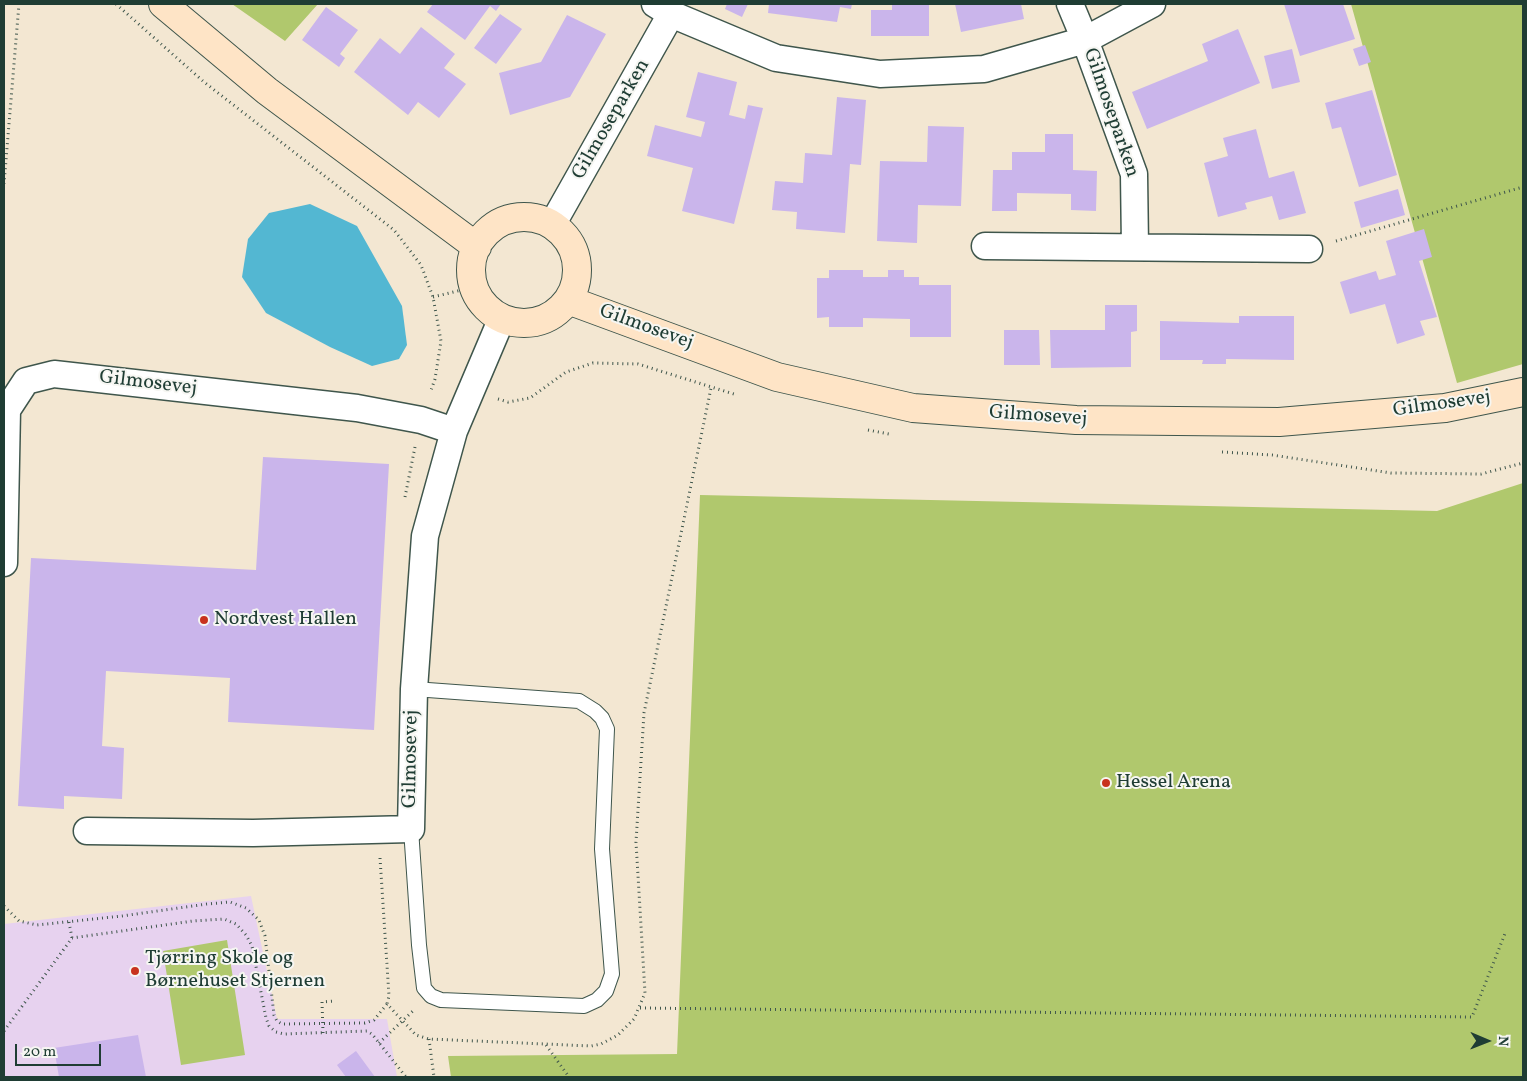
<!DOCTYPE html>
<meta charset="utf-8">
<style>
body{margin:0}
#map{position:relative;width:1527px;height:1081px;overflow:hidden;background:#f3e7d2;font-family:Vollkorn,serif}
canvas{display:block}
.frame{position:absolute;inset:0;border:5px solid #1f3d34;pointer-events:none}
.north{position:absolute;left:1462px;top:1016px;width:50px;height:50px;-webkit-text-stroke:4px #f6f6f2;paint-order:stroke;rotate:91deg;font-size:14px;font-weight:700;line-height:20px;text-align:center;color:#1f3d34}
.north::after{content:'';display:block;margin:auto;width:18px;height:22px;background:#1f3d34;clip-path:polygon(50% 0,100% 100%,50% 72%,0 100%)}
.scale{position:absolute;left:15px;top:1044px;width:86px;height:22px;box-sizing:border-box;border:2px solid #1f3d34;border-top:0;padding-left:6px;font-size:15px;line-height:18px;white-space:nowrap;color:#1f3d34;-webkit-text-stroke:4px #f6f6f2;paint-order:stroke}
</style>
<div id="map">
<canvas width="1527" height="1081"></canvas>
<div class="frame"></div>
<div class="north">N</div>
<div class="scale">20 m</div>
</div>
<script>
const ctx = document.querySelector('canvas').getContext('2d');
ctx.lineJoin = 'round';
function fill(path, color) {
  ctx.fillStyle = color;
  ctx.fill(path, 'evenodd');
}
function poly(rows) {
  const path = new Path2D();
  for (const r of rows) {
    if (r.length === 3) {
      path.moveTo(r[0] + r[2], r[1]);
      path.arc(r[0], r[1], r[2], 0, 2 * Math.PI);
      continue;
    }
    path.moveTo(r[0], r[1]);
    for (let i = 2; i < r.length; i += 2) path.lineTo(r[i], r[i + 1]);
  }
  return path;
}
function trace(path, color, width, dash) {
  ctx.strokeStyle = color;
  ctx.lineWidth = width;
  ctx.lineCap = dash ? 'butt' : 'round';
  ctx.setLineDash(dash || []);
  ctx.stroke(path);
}
function drawText(font, color, halo, rows, align = 'center') {
  ctx.font = font + ' Vollkorn,serif';
  ctx.lineWidth = 4;
  ctx.setLineDash([]);
  ctx.textBaseline = 'middle';
  ctx.strokeStyle = halo;
  ctx.fillStyle = color;
  for (const [text, x, y, turn = 0] of rows) {
    ctx.save();
    ctx.translate(x, y);
    ctx.rotate((+turn || 0) * Math.PI / 180);
    ctx.textAlign = isNaN(turn) ? turn : align;
    if (halo) ctx.strokeText(text, 0, 0);
    ctx.fillText(text, 0, 0);
    ctx.restore();
  }
}
fill(poly([
 [251,896,277,1019,387,1019,397,1077,4,1077,4,924]
]), '#e7d2ef');
fill(poly([
 [232,4,318,4,285,41],
 [1351,4,1523,4,1523,364,1457,383],
 [1523,483,1523,1077,451,1077,448,1056,677,1054,700,495,1437,511],
 [227,940,245,1055,181,1065,163,951]
]), '#b0c86d');
fill(poly([
 [310,204,357,226,402,306,407,345,399,359,372,366,330,347,266,313,242,277,248,239,269,213]
]), '#53b7d2');
fill(poly([
 [433,4,501,4,496,11,490,6,465,40,427,12],
 [727,4,748,4,742,17,725,9],
 [769,4,852,4,851,9,840,7,837,22,768,13],
 [892,4,929,4,929,36,871,36,871,10,892,10],
 [955,4,1021,4,1024,19,961,32],
 [1284,4,1343,4,1355,39,1300,56],
 [326,7,358,30,340,54,345,58,339,67,302,40],
 [500,14,522,29,496,64,474,48],
 [567,15,606,34,570,97,510,115,499,73,541,62],
 [421,27,455,54,444,68,466,84,439,118,418,102,408,115,354,72,380,38,400,54],
 [1238,29,1260,83,1147,129,1132,92,1208,61,1202,44],
 [1365,45,1371,62,1359,66,1353,49],
 [1292,49,1300,82,1272,89,1264,56],
 [698,72,737,82,729,115,745,119,748,105,763,108,734,224,682,211,693,168,647,156,655,125,701,137,705,122,686,117],
 [1372,90,1397,175,1359,187,1341,127,1332,129,1325,103],
 [837,97,866,100,861,165,850,164,845,233,796,229,797,212,772,210,775,181,803,183,805,153,832,155],
 [928,126,964,127,961,206,918,205,917,243,877,241,880,161,927,162],
 [1256,129,1269,178,1294,171,1306,213,1279,220,1272,196,1245,203,1247,209,1218,217,1204,163,1228,156,1223,138],
 [1045,134,1073,134,1073,170,1097,171,1096,211,1071,210,1071,194,1017,193,1017,211,992,211,993,170,1012,170,1012,152,1045,152],
 [1398,189,1405,215,1361,228,1354,202],
 [1424,229,1432,257,1419,261,1437,317,1420,321,1425,335,1397,344,1385,304,1350,314,1340,282,1376,271,1379,280,1396,275,1386,241],
 [829,270,863,270,863,277,888,277,888,270,904,270,904,277,919,277,919,285,951,285,951,337,910,337,910,319,863,318,863,327,829,327,829,317,817,318,817,278,829,278],
 [1105,305,1137,305,1137,331,1131,332,1131,367,1051,368,1050,330,1105,330],
 [1239,316,1294,316,1294,360,1226,359,1226,364,1202,364,1203,360,1160,360,1160,321,1239,323],
 [1004,330,1039,330,1040,365,1004,365],
 [263,457,389,464,374,730,228,722,230,678,106,671,102,746,124,748,122,799,64,796,64,809,18,806,31,558,256,570],
 [138,1035,146,1077,59,1077,54,1048],
 [356,1051,375,1077,346,1077,337,1065]
]), '#cab5eb');
const lane = poly([
 [411,829,419,945,424,988,431,996,441,1000,584,1006,597,1000,606,991,612,974,602,849,607,729,602,718,595,711,579,701,414,689]
]);
const street = poly([
 [655,4,671,14,776,58,880,74,984,69,1085,40,1152,4],
 [1070,4,1085,40,1134,174,1135,247],
 [552,225,671,14],
 [985,246,1309,249],
 [4,563,7,410,26,381,54,374,357,408,421,420,454,431],
 [87,831,253,833,411,829,414,689,425,536,454,431,502,318]
]);
const secondary = poly([
 [163,4,267,91,477,247],
 [524,270,53],
 [568,300,777,377,913,408,1076,420,1279,422,1445,408,1523,392]
]);
trace(lane, '#3f564c', 16);
trace(street, '#3f564c', 29);
trace(secondary, '#3f564c', 30);
trace(poly([
 [116,4,204,82,394,230,421,265,433,297,441,341,435,379,430,393],
 [4,184,19,4],
 [1336,241,1523,187],
 [433,297,474,287],
 [498,399,508,402,530,398,566,372,593,363,638,364,737,395],
 [868,430,889,434],
 [1222,452,1272,455,1391,473,1481,474,1523,463],
 [405,497,415,447],
 [380,858,389,996,387,1004],
 [4,906,19,921,37,925,122,916,207,904,230,902,246,908,259,920,265,936,274,1015,277,1021,282,1024,365,1023,374,1020,387,1004,416,1035,429,1039,591,1046,601,1044,618,1035,634,1019,645,993,636,842,644,713,711,388],
 [69,922,72,938],
 [640,1008,1472,1017,1506,931],
 [4,1031,72,938,193,921,224,919,236,924,246,935,252,946,266,1018,269,1026,276,1032,284,1034,367,1031,372,1034,406,1077],
 [323,1033,322,1002,334,1001],
 [429,1039,434,1077],
 [379,1043,415,1009],
 [546,1045,569,1077]
]), '#3f564c', 3, [1, 4]);
trace(lane, '#fff', 14);
trace(street, '#fff', 26);
trace(secondary, '#fee4c6', 28);
for (const [x, y, r, color] of [
 [204,620,5,"#c8321e"],
 [1106,783,5,"#c8321e"],
 [135,971,5,"#c8321e"]
]) {
  const dot = new Path2D();
  dot.arc(x, y, r, 0, 2 * Math.PI);
  ctx.fillStyle = color;
  ctx.fill(dot);
  trace(dot, '#f6f6f2', 2);
}
drawText('20px', '#1f3d34', '#f6f6f2', [
 ["Gilmoseparken",1110,113,71],
 ["Gilmoseparken",612,120,-60],
 ["Gilmosevej",646,328,20],
 ["Gilmosevej",148,384,7],
 ["Gilmosevej",1442,405,-8],
 ["Gilmosevej",1038,417,4],
 ["Gilmosevej",412,759,-89]
]);
drawText('20px', '#1f3d34', '#f6f6f2', [
 ["Nordvest Hallen",214,620],
 ["Hessel Arena",1116,783],
 ["Tjørring Skole og",145,959],
 ["Børnehuset Stjernen",145,982]
], 'left');
</script>
